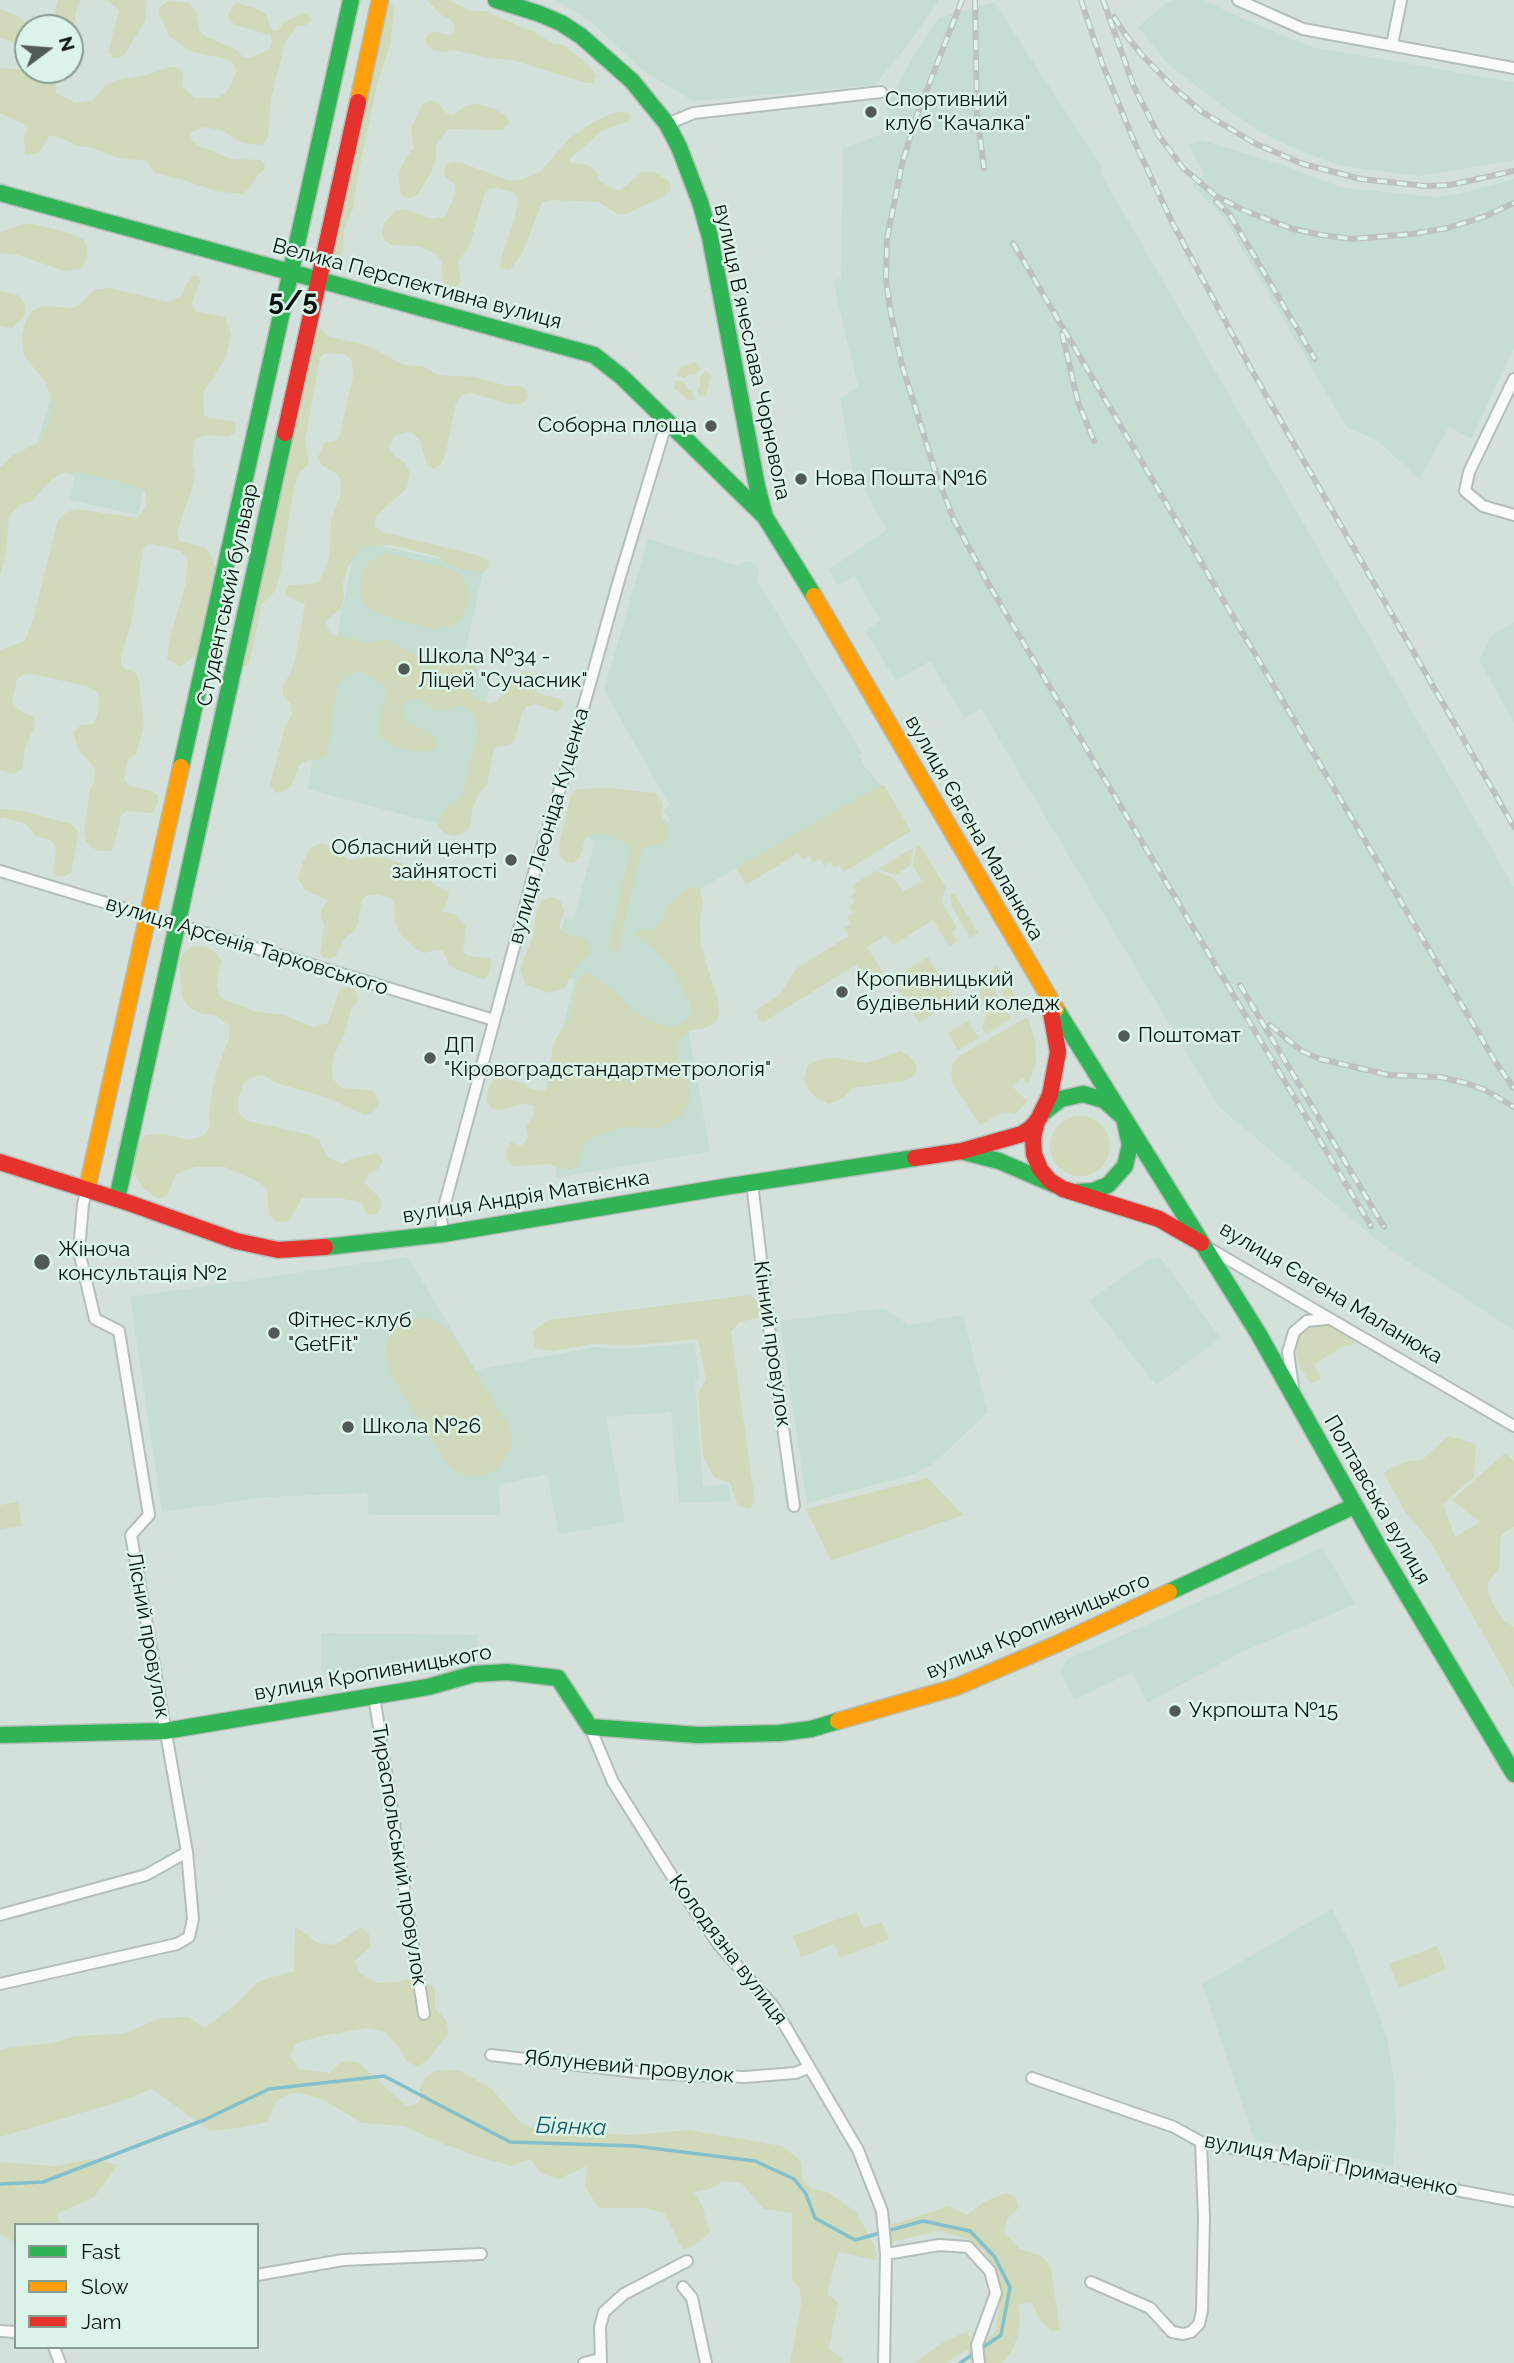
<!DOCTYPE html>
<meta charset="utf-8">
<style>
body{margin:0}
#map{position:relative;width:1514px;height:2363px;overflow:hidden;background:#d4e1db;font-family:Raleway,sans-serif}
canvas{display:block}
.legend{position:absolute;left:14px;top:2223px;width:245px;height:126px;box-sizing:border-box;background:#dcf4e8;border:2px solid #889a91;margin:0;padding:9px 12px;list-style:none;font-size:21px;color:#0a120f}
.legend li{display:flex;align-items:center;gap:14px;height:35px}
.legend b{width:35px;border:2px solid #889a91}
.north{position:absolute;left:14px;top:14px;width:70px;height:70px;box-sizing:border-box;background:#dcf4e8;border:2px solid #889a91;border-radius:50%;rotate:74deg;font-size:19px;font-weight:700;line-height:28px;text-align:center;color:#0a120f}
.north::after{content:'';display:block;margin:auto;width:24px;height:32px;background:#515a56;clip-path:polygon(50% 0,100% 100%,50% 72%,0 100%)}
</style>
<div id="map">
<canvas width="1514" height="2363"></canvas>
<ul class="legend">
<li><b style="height:9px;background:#30b455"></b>Fast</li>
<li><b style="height:9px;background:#ff9f0a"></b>Slow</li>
<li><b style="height:9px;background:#e5322d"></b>Jam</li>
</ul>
<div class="north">N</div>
</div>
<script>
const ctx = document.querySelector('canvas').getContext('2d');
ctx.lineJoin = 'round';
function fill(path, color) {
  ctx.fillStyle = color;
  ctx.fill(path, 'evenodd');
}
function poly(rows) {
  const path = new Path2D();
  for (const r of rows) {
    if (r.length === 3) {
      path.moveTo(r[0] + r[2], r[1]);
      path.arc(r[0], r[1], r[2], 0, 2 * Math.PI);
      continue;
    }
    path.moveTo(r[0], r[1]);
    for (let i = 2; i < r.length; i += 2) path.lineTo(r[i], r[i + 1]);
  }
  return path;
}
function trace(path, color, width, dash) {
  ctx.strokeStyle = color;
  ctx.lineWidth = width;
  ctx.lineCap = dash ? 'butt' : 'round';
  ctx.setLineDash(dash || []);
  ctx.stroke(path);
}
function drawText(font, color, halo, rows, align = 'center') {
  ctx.font = font + ' Raleway,sans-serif';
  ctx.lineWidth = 5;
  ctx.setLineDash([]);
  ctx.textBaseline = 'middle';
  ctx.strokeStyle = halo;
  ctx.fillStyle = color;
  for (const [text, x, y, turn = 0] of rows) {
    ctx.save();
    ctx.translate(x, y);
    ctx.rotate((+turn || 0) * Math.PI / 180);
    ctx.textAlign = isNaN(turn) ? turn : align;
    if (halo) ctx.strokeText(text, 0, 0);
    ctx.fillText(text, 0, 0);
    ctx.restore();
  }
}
fill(poly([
 [556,0,939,0,908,45,874,85,693,101,642,70,590,21],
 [1173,0,1204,0,1239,17,1315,48,1514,82,1514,160,1419,176,1342,166,1305,153,1264,134,1228,110,1168,64,1138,27,1165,4],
 [994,2,1102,167,1100,172,1514,887,1514,1330,1383,1245,1219,1107,981,709,964,718,930,661,896,681,865,631,881,620,854,576,838,585,828,570,887,530,853,471,840,399,858,387,833,281,841,278,843,148,893,130,886,107,915,53,939,18],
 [1201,140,1280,164,1343,188,1436,197,1458,194,1514,179,1514,348,1471,439,1449,427,1419,479,1378,441,1347,427,1342,420,1225,219,1192,185,1204,174,1189,145],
 [58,370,164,394,138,515,70,500,75,476,32,463],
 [648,539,738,566,746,561,754,563,759,571,757,580,862,753,859,755,865,767,881,785,707,885,676,905,708,1003,688,1028,710,1151,557,1178,543,1099,575,980,538,970,560,934,565,918,573,920,595,841,586,838,598,794,651,811,671,823,663,810,670,806,604,690],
 [356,540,484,569,465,651,490,687,457,829,307,789],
 [1514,623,1514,723,1479,660,1492,635],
 [408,1257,476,1370,594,1347,624,1349,695,1343,699,1380,695,1380,703,1486,729,1485,731,1501,679,1503,671,1412,606,1417,625,1522,559,1534,547,1474,499,1485,500,1515,369,1515,367,1493,267,1497,162,1512,130,1297],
 [1160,1257,1221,1338,1156,1385,1089,1301,1147,1260],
 [884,1308,908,1325,963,1315,988,1412,933,1464,914,1474,807,1503,780,1321],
 [1322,1548,1356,1604,1244,1651,1147,1703,1132,1672,1074,1700,1061,1673,1066,1660],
 [322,1633,477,1635,479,1668,321,1674],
 [1332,1909,1354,1951,1387,2037,1394,2078,1396,2124,1393,2166,1254,2140,1202,1984]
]), '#c6ddd2');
fill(poly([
 [58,0,82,0,79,2,75,15,75,42,70,54,70,28,28,28,28,40,17,43,0,38,0,9,18,16,28,25,36,27,46,26,52,22],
 [101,0,147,0,145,21,125,54,118,58,113,58,108,52,119,11,109,1],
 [427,0,449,0,471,11,485,11,536,33,555,45,562,44,588,64,596,76,593,83,587,83,512,60,488,58,454,50,444,52,434,51,425,42,428,33,438,32,451,36,455,30,454,24,450,19,441,15],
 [168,1,189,3,196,11,200,31,205,36,237,50,243,57,250,58,269,50,272,41,270,35,236,25,230,21,228,15,232,7,237,3,257,9,266,14,271,30,277,31,283,23,302,13,308,14,311,19,310,22,304,26,297,26,285,42,271,99,268,138,262,145,242,143,221,130,204,127,190,133,192,141,199,146,231,159,261,160,265,164,264,170,258,175,249,189,242,194,215,191,184,180,155,173,147,161,119,158,92,148,79,146,53,135,49,136,41,150,37,153,25,155,24,138,28,126,0,113,0,68,28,70,60,70,56,78,56,93,76,103,93,100,105,86,118,80,146,75,169,67,179,68,183,73,182,86,195,98,217,98,225,93,231,86,236,71,234,64,228,59,192,52,169,36,160,16,159,8],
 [387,2,392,4,394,9,391,41,377,85,357,179,353,209,344,230,343,252,338,257,332,259,328,255],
 [430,100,438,103,446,113,453,115,465,106,478,104,494,109,507,116,509,123,502,130,448,129,436,146,436,158,432,171,418,194,411,198,405,198,400,192,399,173,406,157,414,148,411,128,422,105],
 [625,111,629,113,631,117,629,121,601,131,569,160,571,163,588,165,596,171,600,181,613,189,620,190,626,186,642,172,653,172,669,181,671,190,665,196,626,214,617,214,599,202,551,200,542,202,523,252,510,270,500,268,501,258,514,221,518,200,513,192,496,188,489,189,485,193,469,247,458,261,461,281,456,287,450,288,445,285,442,276,442,261,436,254,419,246,391,245,384,240,382,233,384,223,395,211,405,209,432,219,446,216,456,192,455,184,445,177,444,169,447,164,454,162,462,163,510,181,524,179,540,172,570,138,593,122,613,113],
 [22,224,34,224,69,233,84,240,88,251,86,261,81,269,64,271,18,255,0,253,0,233],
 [193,276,198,276,201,281,192,302,195,311,225,317,231,334,226,358,203,393,204,415,209,418,231,421,235,423,236,428,234,433,228,437,206,435,195,440,192,459,195,472,193,485,177,532,179,541,206,548,213,559,216,573,199,652,181,667,167,659,169,642,186,582,188,559,180,551,170,548,152,544,146,545,143,550,131,624,121,656,121,664,125,669,136,673,139,681,144,725,136,755,130,757,127,762,124,780,129,786,152,791,158,795,158,803,152,813,126,811,121,816,114,847,111,851,99,851,91,847,86,841,84,832,90,790,94,782,95,771,90,762,79,751,73,732,81,725,93,724,98,716,99,693,87,686,31,674,23,675,17,679,12,702,18,709,33,717,35,725,25,748,22,769,14,774,0,770,0,650,25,641,33,619,58,520,65,513,77,509,137,518,146,506,145,492,142,489,114,480,76,472,63,473,51,480,31,502,20,504,9,516,6,553,0,575,0,468,13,455,41,441,50,419,53,402,45,381,24,356,22,335,26,320,33,310,43,306,73,308,80,304,94,290,109,288,168,302,183,295,185,286],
 [0,291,18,295,26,306,24,316,12,328,0,326],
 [316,327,322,329,326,336,366,345,404,365,423,366,438,375,475,377,507,386,519,386,525,389,529,397,522,404,509,404,471,393,462,395,456,403,446,452,441,464,434,469,427,465,420,440,410,431,394,436,389,447,394,456,405,462,410,473,407,488,376,516,375,525,382,532,477,555,489,561,488,568,481,573,458,568,449,565,439,557,400,547,389,545,362,547,355,555,347,569,343,583,344,598,341,608,326,621,328,629,332,635,353,638,361,643,388,640,412,654,433,655,455,651,465,654,472,659,477,669,471,685,472,695,483,702,490,703,497,701,517,676,524,671,531,672,535,677,536,693,560,699,564,703,562,708,557,712,535,704,527,706,522,713,514,743,494,748,487,785,478,795,472,810,470,827,464,833,453,836,443,832,438,827,440,816,447,807,462,798,470,760,478,736,478,724,473,713,462,706,453,707,443,711,435,710,419,698,412,698,405,702,402,710,405,720,434,736,437,743,433,750,425,752,408,750,391,744,381,738,378,727,386,694,384,684,360,671,346,676,338,684,327,754,323,759,308,760,299,765,292,785,285,791,276,793,270,785,285,727,292,715,290,703,283,696,283,685,290,674,295,660,305,605,285,595,285,589,290,585,311,584,319,582,328,561,330,549,331,521,341,494,340,478,335,472,322,466,318,457,325,442,333,442,339,438,353,377,352,360,344,354,325,353,320,358,305,440,309,463,299,473,293,493,280,575,275,591,262,604,249,663,247,666,242,666],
 [695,362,701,368,695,375,689,374,685,378,677,376,679,368],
 [705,371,711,375,706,395,700,397,697,389,701,384,699,378],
 [676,380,684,382,686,388,692,390,695,399,689,401,674,388],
 [387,553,450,569,461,575,467,585,469,599,463,617,453,625,433,629,384,616,366,606,360,594,362,572,370,560],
 [881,785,884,785,911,831,844,872,840,865,834,868,830,862,824,866,820,859,813,863,809,856,803,860,798,853,746,885,736,868],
 [610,788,656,793,663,804,661,813,668,833,665,843,642,848,618,949,612,954,609,952,609,943,631,847,616,837,596,833,586,837,580,857,573,863,566,862,560,856,559,844,571,795,577,789],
 [0,809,23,811,71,824,77,830,78,838,71,872,66,876,58,876,53,873,56,853,54,844,50,840,36,836,26,824,4,817,0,819],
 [321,843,334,848,349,860,368,857,390,859,417,870,435,885,449,892,448,900,442,912,455,914,466,927,463,952,468,956,489,958,492,963,488,976,484,979,457,970,449,965,443,951,435,950,425,953,416,949,401,935,395,922,394,901,391,898,378,895,367,895,362,899,358,923,355,930,345,938,335,957,328,959,323,957,320,953,324,926,321,916,322,908,328,900,305,890,298,879,303,862,310,848],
 [919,844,946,888,941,901,957,928,952,932,957,941,949,946,933,920,893,945,886,935,867,947,884,974,869,983,857,964,762,1023,755,1011,779,995,797,968,849,936,844,928,851,924,847,917,853,913,849,906,855,902,851,896,856,892,852,885,876,871,894,878,903,892,922,881,913,866,916,847],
 [913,848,911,865,895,875,878,869],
 [688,887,699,888,703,901,700,921,701,946,718,1000,719,1015,715,1023,703,1029,690,1030,679,1040,676,1048,679,1061,687,1072,690,1093,689,1103,682,1116,657,1128,623,1127,594,1137,584,1143,577,1165,570,1169,563,1169,549,1164,513,1166,506,1158,507,1149,511,1142,521,1146,528,1138,526,1127,534,1115,533,1105,520,1104,503,1110,493,1109,486,1101,488,1091,493,1080,501,1078,523,1083,532,1089,543,1091,549,1087,552,1049,556,1038,572,1015,575,986,580,976,589,972,615,992,631,1009,653,1022,670,1026,683,1024,692,1013,690,1002,672,969,650,943,636,936,636,930,652,930,663,918,667,906],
 [954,893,978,933,970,938,952,907,950,895],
 [553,897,561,902,564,911,559,927,564,933,584,938,591,946,590,952,581,961,564,988,549,993,526,985,520,968,533,936,536,913,541,901],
 [204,946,215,952,222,961,218,973,217,987,221,998,253,1011,284,1015,313,1027,328,1023,340,989,349,988,356,991,358,1001,351,1009,345,1033,335,1053,332,1068,333,1079,342,1088,374,1091,379,1101,375,1111,365,1115,325,1097,276,1083,264,1075,256,1076,244,1082,238,1099,238,1112,247,1121,306,1134,319,1139,327,1157,342,1164,351,1159,377,1153,383,1160,379,1168,369,1174,364,1182,380,1198,382,1206,377,1214,367,1215,362,1203,340,1198,302,1198,289,1221,277,1222,269,1215,267,1189,259,1182,225,1167,196,1167,176,1174,167,1196,159,1199,145,1190,137,1179,133,1168,137,1144,146,1135,163,1134,189,1140,205,1135,210,1126,209,1114,212,1091,218,1068,229,1038,229,1026,217,1016,199,1013,189,1007,182,997,179,963,183,953,191,947],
 [928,957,955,1000,919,1023,892,979],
 [997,966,1024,1011,1016,1015,990,971],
 [986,976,1011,1018,986,1034,982,1028,987,1010,981,1000,980,980],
 [1025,1018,1028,1019,1035,1040,1036,1063,1028,1084,1022,1078,1012,1086,1027,1101,1016,1114,1003,1112,980,1125,953,1084,951,1072,953,1064,958,1057],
 [968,1021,979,1038,958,1050,948,1033],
 [901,1051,910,1057,917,1066,915,1075,904,1081,852,1088,844,1097,829,1104,815,1097,808,1089,804,1079,808,1065,821,1059,836,1058,866,1063],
 [1080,1146,30],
 [750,1295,761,1304,758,1318,740,1322,731,1331,755,1502,750,1509,738,1506,730,1483,714,1477,703,1457,698,1393,706,1380,698,1339,635,1345,594,1344,553,1351,535,1348,533,1331,549,1320],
 [415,1318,428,1318,437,1322,451,1333,508,1425,512,1435,511,1449,502,1463,492,1472,480,1476,469,1476,457,1472,448,1464,391,1375,385,1354,387,1341,399,1325],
 [1326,1324,1355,1340,1351,1346,1346,1345,1314,1364,1321,1378,1311,1384,1299,1365,1296,1353,1298,1339,1301,1331,1308,1326],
 [1448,1436,1476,1444,1474,1477,1443,1504,1455,1537,1480,1522,1452,1500,1505,1453,1514,1461,1514,1527,1501,1534,1499,1569,1487,1584,1491,1600,1502,1619,1514,1627,1514,1688,1430,1541,1406,1513,1384,1474,1388,1469,1409,1461,1422,1460],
 [928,1478,963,1515,831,1561,806,1509],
 [18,1502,22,1526,0,1529,0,1505],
 [857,1912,863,1928,882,1922,889,1939,840,1958,834,1944,801,1957,793,1936],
 [295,1926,318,1943,335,1945,361,1927,369,1934,371,1946,355,1961,360,1973,376,1983,399,1982,415,1977,435,1988,435,2008,446,2020,449,2033,427,2061,417,2066,407,2062,398,2046,385,2032,367,2028,321,2036,295,2044,290,2056,299,2069,329,2073,342,2061,358,2062,406,2106,414,2105,420,2101,420,2088,425,2078,436,2071,458,2070,492,2089,520,2122,539,2131,632,2135,689,2130,782,2146,800,2160,803,2181,812,2189,828,2192,856,2212,875,2246,877,2260,838,2252,827,2294,838,2302,829,2348,843,2360,842,2363,790,2363,801,2304,800,2289,792,2280,792,2213,764,2209,741,2183,723,2181,710,2189,694,2192,702,2205,710,2232,697,2244,683,2250,665,2214,646,2208,599,2208,585,2187,587,2166,558,2179,541,2173,530,2159,512,2166,483,2158,446,2145,404,2126,362,2123,322,2099,294,2092,276,2101,268,2122,242,2127,210,2131,152,2089,115,2103,0,2137,0,2051,7,2048,52,2043,75,2036,123,2034,161,2018,188,2017,205,2028,235,2005,259,1981,294,1971],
 [1437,1946,1446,1969,1399,1988,1389,1964],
 [91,2159,118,2165,94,2197,57,2214,61,2225,16,2225,16,2249,13,2241,0,2234,0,2162,54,2166],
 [1005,2193,1015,2196,1019,2207,1007,2219,1004,2233,1020,2249,1042,2256,1051,2268,1060,2331,1051,2331,1039,2319,1032,2302,1018,2304,1020,2322,1017,2338,1012,2351,1002,2363,986,2363,981,2358,970,2360,967,2349,946,2363,914,2363,942,2343,967,2331,972,2341,984,2342,995,2332,1001,2296,998,2272,983,2250,967,2239,939,2231,891,2242,891,2225,949,2206,967,2215,984,2202]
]), '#d0d9b9');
trace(poly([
 [0,2184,43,2182,204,2120,269,2089,384,2076,510,2142,635,2146,755,2161,794,2179,806,2194,815,2218,855,2240,923,2221,970,2231,994,2256,1010,2287,1001,2335,960,2363]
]), '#82c0cd', 3.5);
const street = poly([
 [1238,0,1303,29,1514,68],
 [1392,45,1401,0],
 [667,124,694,113,881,92],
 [1514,379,1469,472,1465,491,1483,506,1514,515],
 [0,871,494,1020],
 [752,1182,768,1320,794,1506],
 [443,1234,441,1218,534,873,565,773,619,580,667,421],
 [1212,1250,1514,1426],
 [1293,1387,1288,1352,1294,1332,1307,1321,1326,1319],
 [374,1696,424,2014],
 [590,1727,613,1782,682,1892,719,1945,774,2007,858,2150,882,2211,886,2254,884,2363],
 [0,1915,146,1875,187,1852],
 [0,1984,177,1944,189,1937,193,1919,187,1852,131,1535,149,1515,119,1331,95,1319,79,1251,83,1204,87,1189],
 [491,2055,637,2072,688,2075,745,2077,795,2073,808,2068],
 [1032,2078,1174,2127,1201,2142,1514,2201],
 [886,2254,939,2245,968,2247,990,2271,996,2293,977,2345,979,2363],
 [257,2275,343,2260,481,2254],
 [1091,2282,1150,2308,1172,2332,1183,2334,1191,2332,1199,2324,1202,2311,1204,2218,1201,2142],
 [683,2287,692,2298,706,2363],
 [0,2331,16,2332],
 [54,2347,60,2363],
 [584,2363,600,2359],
 [601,2363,600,2327,604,2312,624,2294,687,2261]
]);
const fast = poly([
 [496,0,540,14,561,23,581,36,632,81,667,124,679,147,700,202,710,237,757,486,765,517],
 [0,193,594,355,622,377,765,517,814,596],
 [181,767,351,0],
 [1056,1009,1258,1333,1379,1548,1514,1774],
 [1044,1112,1061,1099,1083,1094,1104,1100,1124,1118,1130,1145,1125,1166,1108,1185,1093,1191,1078,1192],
 [964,1152,999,1161,1055,1185],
 [117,1199,285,433],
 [325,1247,443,1234,724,1187,915,1158],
 [1169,1592,1354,1506],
 [0,1735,165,1731,428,1687,474,1674,507,1672,558,1678,590,1727,698,1735,780,1733,811,1729,838,1721]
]);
const slow = poly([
 [358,102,380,0],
 [814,596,1056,1009],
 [87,1189,181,767],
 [838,1721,956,1687,1059,1643,1169,1592]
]);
const jam = poly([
 [285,433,358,102],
 [1051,1012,1058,1052,1050,1095,1036,1124,1033,1139,1034,1154,1040,1169,1050,1181,1063,1189,1159,1219,1201,1243],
 [915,1158,962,1151,1022,1134,1031,1128,1040,1117],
 [0,1162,129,1203,236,1241,278,1250,325,1247]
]);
trace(street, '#b3beb9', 14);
trace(fast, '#b3beb9', 19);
trace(slow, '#b3beb9', 19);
trace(jam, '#b3beb9', 19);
trace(street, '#f9fafa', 10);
trace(fast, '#30b455', 16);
trace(slow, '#ff9f0a', 16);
trace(jam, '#e5322d', 16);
const rail = poly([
 [962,0,917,115,902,164,887,239,886,279,890,309,902,365,936,474,954,520,989,585,1371,1226],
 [975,0,977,113,984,168],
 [1081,0,1102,63,1134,141,1172,222,1251,369,1514,827],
 [1103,0,1134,87,1159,136,1183,168,1216,196,1243,210,1293,229,1322,235,1352,239,1412,234,1448,228,1486,216,1514,203],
 [1114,17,1125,34,1142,55,1173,87,1202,112,1256,144,1303,164,1361,179,1425,186,1450,185,1514,171],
 [1216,201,1230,215,1315,359],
 [1013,243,1496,1063,1514,1088],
 [1062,333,1078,402,1094,441],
 [1240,985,1384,1227],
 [1270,1025,1302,1051,1320,1059,1389,1075,1440,1077,1466,1083,1485,1090,1514,1107]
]);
trace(rail, '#bdc1bf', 6);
trace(rail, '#dcf4e8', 3.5, [10]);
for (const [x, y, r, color] of [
 [871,112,7,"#515a56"],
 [711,426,7,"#515a56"],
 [801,479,7,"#515a56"],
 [404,669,7,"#515a56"],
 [511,860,7,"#515a56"],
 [842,992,7,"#515a56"],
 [1124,1036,7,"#515a56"],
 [430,1058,7,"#515a56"],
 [42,1262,9,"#515a56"],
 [274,1333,7,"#515a56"],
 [348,1427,7,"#515a56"],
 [1175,1711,7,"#515a56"]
]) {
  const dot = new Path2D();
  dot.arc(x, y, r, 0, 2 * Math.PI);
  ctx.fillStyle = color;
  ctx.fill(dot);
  trace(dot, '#dcf4e8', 2.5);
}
drawText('21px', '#0a120f', '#dcf4e8', [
 ["Спортивний",885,100],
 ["клуб \"Качалка\"",885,124],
 ["Соборна площа",697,426,"right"],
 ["Нова Пошта №16",815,479],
 ["Школа №34 -",418,657],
 ["Ліцей \"Сучасник\"",418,681],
 ["Обласний центр",497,848,"right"],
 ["зайнятості",497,872,"right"],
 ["Кропивницький",856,980],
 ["будівельний коледж",856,1004],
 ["Поштомат",1138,1036],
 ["ДП",444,1046],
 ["\"Кіровоградстандартметрологія\"",444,1070],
 ["Жіноча",58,1250],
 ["консультація №2",58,1274],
 ["Фітнес-клуб",288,1321],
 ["\"GetFit\"",288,1345],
 ["Школа №26",362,1427],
 ["Укрпошта №15",1189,1711]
], 'left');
drawText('21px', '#0a120f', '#dcf4e8', [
 ["Велика Перспективна вулиця",417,284,15],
 ["вулиця Вʼячеслава Чорновола",752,352,78],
 ["Студентський бульвар",228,595,-78],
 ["вулиця Леоніда Куценка",549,826,-74],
 ["вулиця Євгена Маланюка",974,828,60],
 ["вулиця Арсенія Тарковського",247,946,17],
 ["вулиця Андрія Матвієнка",526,1197,-9],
 ["вулиця Євгена Маланюка",1331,1293,31],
 ["Кінний провулок",772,1344,82],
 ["Полтавська вулиця",1377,1500,60],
 ["вулиця Кропивницького",1038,1626,-23],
 ["Лісний провулок",148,1635,80],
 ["вулиця Кропивницького",373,1673,-10],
 ["Тираспольський провулок",399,1855,81],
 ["Колодязна вулиця",728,1950,53],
 ["Яблуневий провулок",629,2067,5],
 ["вулиця Марії Примаченко",1331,2165,11]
]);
drawText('italic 23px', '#155b6a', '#dcf4e8', [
 ["Біянка",571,2127,2]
]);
drawText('bold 28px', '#0a120f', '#dcf4e8', [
 ["5/5",293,302]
]);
</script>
